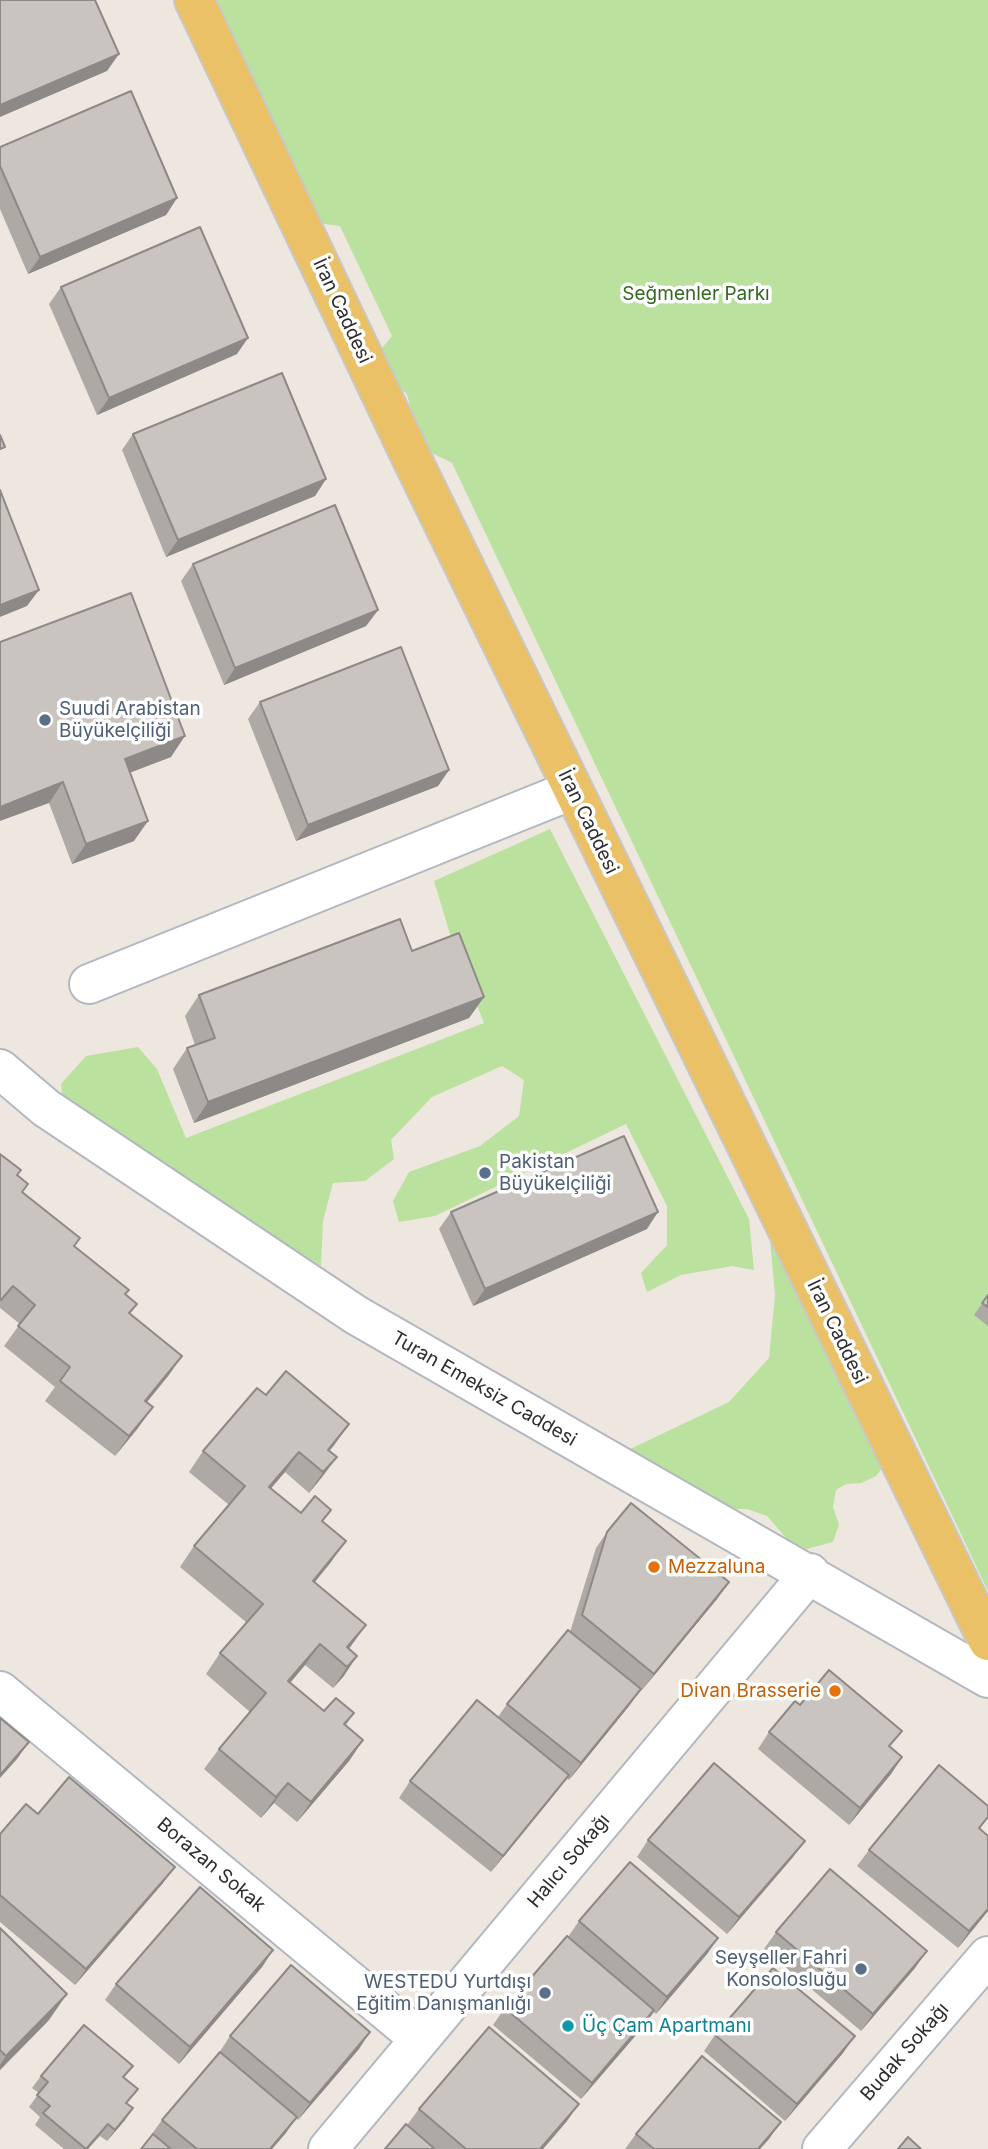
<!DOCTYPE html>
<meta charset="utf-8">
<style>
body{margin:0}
canvas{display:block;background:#eee7e0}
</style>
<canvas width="988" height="2149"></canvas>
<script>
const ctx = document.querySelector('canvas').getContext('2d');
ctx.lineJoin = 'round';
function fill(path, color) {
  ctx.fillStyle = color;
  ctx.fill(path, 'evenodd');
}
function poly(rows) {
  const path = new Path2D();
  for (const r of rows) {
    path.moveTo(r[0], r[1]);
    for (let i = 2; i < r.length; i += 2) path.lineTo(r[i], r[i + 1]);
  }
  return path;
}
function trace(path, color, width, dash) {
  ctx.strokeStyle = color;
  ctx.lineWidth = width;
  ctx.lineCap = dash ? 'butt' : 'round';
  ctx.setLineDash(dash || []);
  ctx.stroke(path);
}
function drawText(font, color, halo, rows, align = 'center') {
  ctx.font = font + ' Inter,sans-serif';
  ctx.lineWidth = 7;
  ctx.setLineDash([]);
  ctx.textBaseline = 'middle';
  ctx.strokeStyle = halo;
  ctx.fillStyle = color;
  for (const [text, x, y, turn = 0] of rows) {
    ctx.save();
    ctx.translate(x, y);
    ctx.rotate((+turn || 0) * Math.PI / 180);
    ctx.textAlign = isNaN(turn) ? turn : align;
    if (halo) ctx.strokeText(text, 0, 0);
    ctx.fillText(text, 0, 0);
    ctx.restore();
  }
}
fill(poly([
 [210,0,988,0,988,1591,452,463,432,453,414,422,407,394,385,377,377,354,392,336,340,226,317,223],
 [550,829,749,1219,754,1270,732,1266,681,1275,647,1292,641,1273,667,1245,667,1206,626,1124,435,1216,399,1222,393,1201,409,1172,480,1146,519,1116,524,1080,502,1066,432,1097,391,1140,394,1159,365,1181,333,1183,323,1221,321,1266,63,1101,61,1084,86,1056,138,1047,157,1069,186,1138,484,1023,453,944,434,881],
 [765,1184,886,1463,876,1476,861,1483,846,1484,836,1490,833,1507,839,1525,833,1542,806,1549,787,1539,767,1516,747,1509,724,1509,607,1460,729,1402,769,1358,775,1295]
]), '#bbe19f');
const minor = poly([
 [89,984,572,790],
 [0,1069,46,1108,356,1315,988,1678],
 [0,1691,420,2039],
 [328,2149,810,1573],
 [822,2149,988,1956]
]);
const major = poly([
 [194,0,410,455,988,1641]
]);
trace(minor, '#b3b7bf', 42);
trace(major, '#c8c8c8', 42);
trace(minor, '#fff', 38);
trace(major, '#ebc167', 38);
fill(poly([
 [0,147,177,198,166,215,28,274,0,209],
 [61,287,237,354,97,415,49,304],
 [133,434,326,479,315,496,166,557,122,450],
 [193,564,378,610,366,626,224,685,181,581],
 [0,642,171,757,130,772,134,841,72,864,49,803],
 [260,702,449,770,438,786,296,841,248,719],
 [412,951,484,997,469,1018,194,1123,173,1069,187,1048,195,1045,185,1016,199,995],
 [0,1154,17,1176,28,1184,22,1192,74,1246,137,1304,130,1314,182,1356,168,1376,146,1402,138,1428,115,1456,45,1401,55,1387,4,1346,20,1324,0,1308],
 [451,1212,647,1229,473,1306,439,1229],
 [988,1295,988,1326,974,1315],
 [266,1395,335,1444,329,1451,337,1457,322,1477,309,1493,285,1472,271,1488,301,1513,323,1522,331,1562,315,1582,351,1646,348,1649,357,1656,343,1677,333,1688,305,1665,290,1683,324,1711,354,1713,346,1725,363,1740,349,1761,297,1822,274,1803,261,1818,204,1769,219,1749,250,1712,206,1674,220,1653,247,1623,180,1567,194,1546,229,1505,189,1472,203,1451],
 [607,1532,729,1582,717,1599,642,1690,641,1689,629,1706,569,1780,567,1778,557,1791,491,1872,399,1798,410,1781,498,1717,507,1704,570,1632,596,1548],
 [800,1705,890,1747,902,1757,891,1774,849,1825,758,1749,769,1732],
 [38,1814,163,1883,75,1985,0,1922,0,1834],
 [980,1829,988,1836,988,1911,958,1948,857,1866,869,1850],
 [648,1840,793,1857,727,1934,637,1857],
 [579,1921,718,1938,707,1954,656,2014,654,2012,643,2027,581,2099,493,2025,505,2008,568,1937],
 [0,1928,49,2020,0,2070],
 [776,1932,915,1968,861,2031,764,1949],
 [273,1950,262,1967,179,2064,105,2000,116,1984],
 [715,2035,843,2053,785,2121,704,2051],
 [230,2036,359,2049,298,2120,296,2118,285,2134,272,2149,141,2149,162,2120,219,2053],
 [41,2076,124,2078,127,2103,125,2120,107,2141,100,2136,88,2149,64,2149,35,2125,40,2117,29,2107,39,2093,32,2088],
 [419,2109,567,2121,543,2149,385,2149,407,2125],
 [636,2134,769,2139,760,2149,625,2149]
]), '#ada9a4');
fill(poly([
 [119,54,107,71,0,117,0,105],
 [177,198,166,215,28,274,40,257],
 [248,338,237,354,97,415,109,398],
 [326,479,315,496,166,557,178,540],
 [39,590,27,606,0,617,0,605],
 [378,610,366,626,224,685,235,668],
 [185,736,171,757,111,780,125,759],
 [449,770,438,786,296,841,308,825],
 [63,782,49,803,0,821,0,807],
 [148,821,134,841,72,864,86,844],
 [484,997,469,1018,194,1123,208,1102],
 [658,1212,647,1229,473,1306,485,1289],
 [182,1356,168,1376,131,1422,145,1401],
 [153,1407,138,1428,115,1456,129,1436],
 [349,1424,335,1444,314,1470,328,1450],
 [299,1452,285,1472,255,1507,269,1487],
 [337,1457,322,1477,309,1493,323,1472],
 [346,1541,331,1562,299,1601,313,1581],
 [729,1582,717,1599,642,1690,654,1674],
 [366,1625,351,1646,339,1660,347,1647],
 [320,1644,305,1665,274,1702,288,1681],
 [357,1656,343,1677,333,1688,347,1667],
 [641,1689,629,1706,569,1780,581,1763],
 [363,1740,349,1761,297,1822,311,1802],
 [29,1742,17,1759,0,1778,0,1775],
 [902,1757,891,1774,849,1825,860,1808],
 [569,1775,557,1791,491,1872,503,1856],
 [288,1783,274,1803,261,1818,276,1797],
 [805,1841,793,1857,727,1934,739,1917],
 [175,1867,163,1883,75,1985,86,1969],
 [988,1909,988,1911,958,1948,969,1931],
 [718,1938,707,1954,656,2014,667,1997],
 [273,1950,262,1967,179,2064,190,2047],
 [927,1951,915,1968,861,2031,873,2014],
 [67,1994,49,2020,0,2070,0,2065,6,2056],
 [654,2010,643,2027,581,2099,592,2083],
 [370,2032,359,2049,298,2120,310,2103],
 [855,2036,843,2053,785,2121,797,2104],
 [579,2104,567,2121,543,2149,540,2149],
 [133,2108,125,2120,107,2141,115,2130],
 [297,2117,285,2134,272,2149,270,2149],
 [781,2122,769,2139,760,2149,758,2149],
 [108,2124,88,2149,86,2149]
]), '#8d8986');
const building = poly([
 [0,0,95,0,119,54,0,105,0,0],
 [131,91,177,198,40,257,0,166,0,147,131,91],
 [200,227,248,338,109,398,61,287,200,227],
 [282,373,326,479,178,540,133,434,282,373],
 [0,435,5,447,0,449,0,435],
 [0,490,39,590,0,605,0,490],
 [335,505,378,610,235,668,193,564,335,505],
 [131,593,185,736,125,759,148,821,86,844,63,782,0,807,0,642,131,593],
 [401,647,449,770,308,825,260,702,401,647],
 [400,919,412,951,459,933,484,997,208,1102,187,1048,215,1038,199,995,400,919],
 [624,1136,658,1212,485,1289,451,1212,624,1136],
 [0,1154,21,1170,17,1175,28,1184,22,1192,80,1238,74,1246,129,1290,125,1294,137,1304,129,1313,182,1356,145,1401,153,1407,129,1436,60,1381,70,1367,18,1326,35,1305,13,1286,1,1300,0,1299,0,1154],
 [988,1295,988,1307,982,1303,988,1295],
 [286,1371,349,1424,328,1450,337,1457,323,1472,299,1452,269,1487,301,1513,315,1496,331,1510,322,1521,346,1541,313,1581,366,1625,347,1647,357,1656,347,1667,320,1644,288,1681,324,1711,336,1698,354,1713,344,1724,363,1740,311,1802,288,1783,276,1797,219,1749,266,1693,220,1653,263,1604,194,1546,245,1486,203,1451,257,1388,266,1395,286,1371],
 [631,1503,729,1582,654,1674,582,1615,607,1532,631,1503],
 [568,1630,641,1689,581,1763,507,1704,568,1630],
 [829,1670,902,1731,889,1746,902,1757,860,1808,769,1732,795,1701,800,1705,829,1670],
 [477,1700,569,1775,503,1856,410,1781,477,1700],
 [0,1718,29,1742,0,1775,0,1718],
 [714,1763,805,1841,739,1917,648,1840,714,1763],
 [939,1765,988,1806,988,1817,979,1828,988,1836,988,1909,969,1931,869,1850,939,1765],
 [69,1777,175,1867,86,1969,0,1895,0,1834,26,1804,38,1814,69,1777],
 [630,1862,718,1938,667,1997,579,1921,630,1862],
 [830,1869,927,1951,873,2014,776,1932,830,1869],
 [200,1887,273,1950,190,2047,116,1984,200,1887],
 [0,1928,67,1994,6,2056,0,2050,0,1928],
 [567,1936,654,2010,592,2083,505,2008,567,1936],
 [291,1965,370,2032,310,2103,230,2036,291,1965],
 [773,1968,855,2036,797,2104,715,2035,773,1968],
 [84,2025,133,2066,123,2077,138,2089,126,2103,133,2108,115,2130,108,2124,86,2149,43,2113,50,2106,37,2095,48,2082,41,2076,84,2025],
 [489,2027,579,2104,540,2149,466,2149,419,2109,489,2027],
 [220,2052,297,2117,270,2149,197,2149,162,2120,220,2052],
 [702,2056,781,2122,758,2149,654,2149,636,2134,702,2056],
 [406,2124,435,2149,385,2149,406,2124],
 [153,2134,171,2149,141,2149,153,2134],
 [908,2137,921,2149,898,2149,908,2137]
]);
fill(building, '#c9c4bf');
trace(building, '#8d8986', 2);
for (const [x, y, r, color] of [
 [45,720,7,"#5c6f8a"],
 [485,1173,7,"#5c6f8a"],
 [654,1567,7,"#e8710a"],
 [835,1691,7,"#e8710a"],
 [861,1969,7,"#5c6f8a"],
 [545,1993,7,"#5c6f8a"],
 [568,2026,7,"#0f9aa8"]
]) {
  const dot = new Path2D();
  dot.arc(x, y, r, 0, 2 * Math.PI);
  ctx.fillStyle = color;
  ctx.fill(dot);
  trace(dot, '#fff', 2.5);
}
drawText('19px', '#34691e', '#fff', [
 ["Seğmenler Parkı",696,294]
]);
drawText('19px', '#2d2d2d', '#fff', [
 ["İran Caddesi",342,311,65],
 ["İran Caddesi",588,822,64],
 ["İran Caddesi",837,1332,64],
 ["Turan Emeksiz Caddesi",484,1389,30],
 ["Halıcı Sokağı",569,1861,-50],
 ["Borazan Sokak",211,1865,40],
 ["Budak Sokağı",905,2052,-49]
]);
drawText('19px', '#4e5e75', '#fff', [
 ["Suudi Arabistan",59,709],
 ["Büyükelçiliği",59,731],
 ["Pakistan",499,1162],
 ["Büyükelçiliği",499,1184],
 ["Seyşeller Fahri",847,1958,"right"],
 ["Konsolosluğu",847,1980,"right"],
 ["WESTEDU Yurtdışı",531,1982,"right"],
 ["Eğitim Danışmanlığı",531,2004,"right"]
], 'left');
drawText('19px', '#c56008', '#fff', [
 ["Mezzaluna",668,1567],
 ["Divan Brasserie",821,1691,"right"]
], 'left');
drawText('19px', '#0d838f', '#fff', [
 ["Üç Çam Apartmanı",582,2026]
], 'left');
</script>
